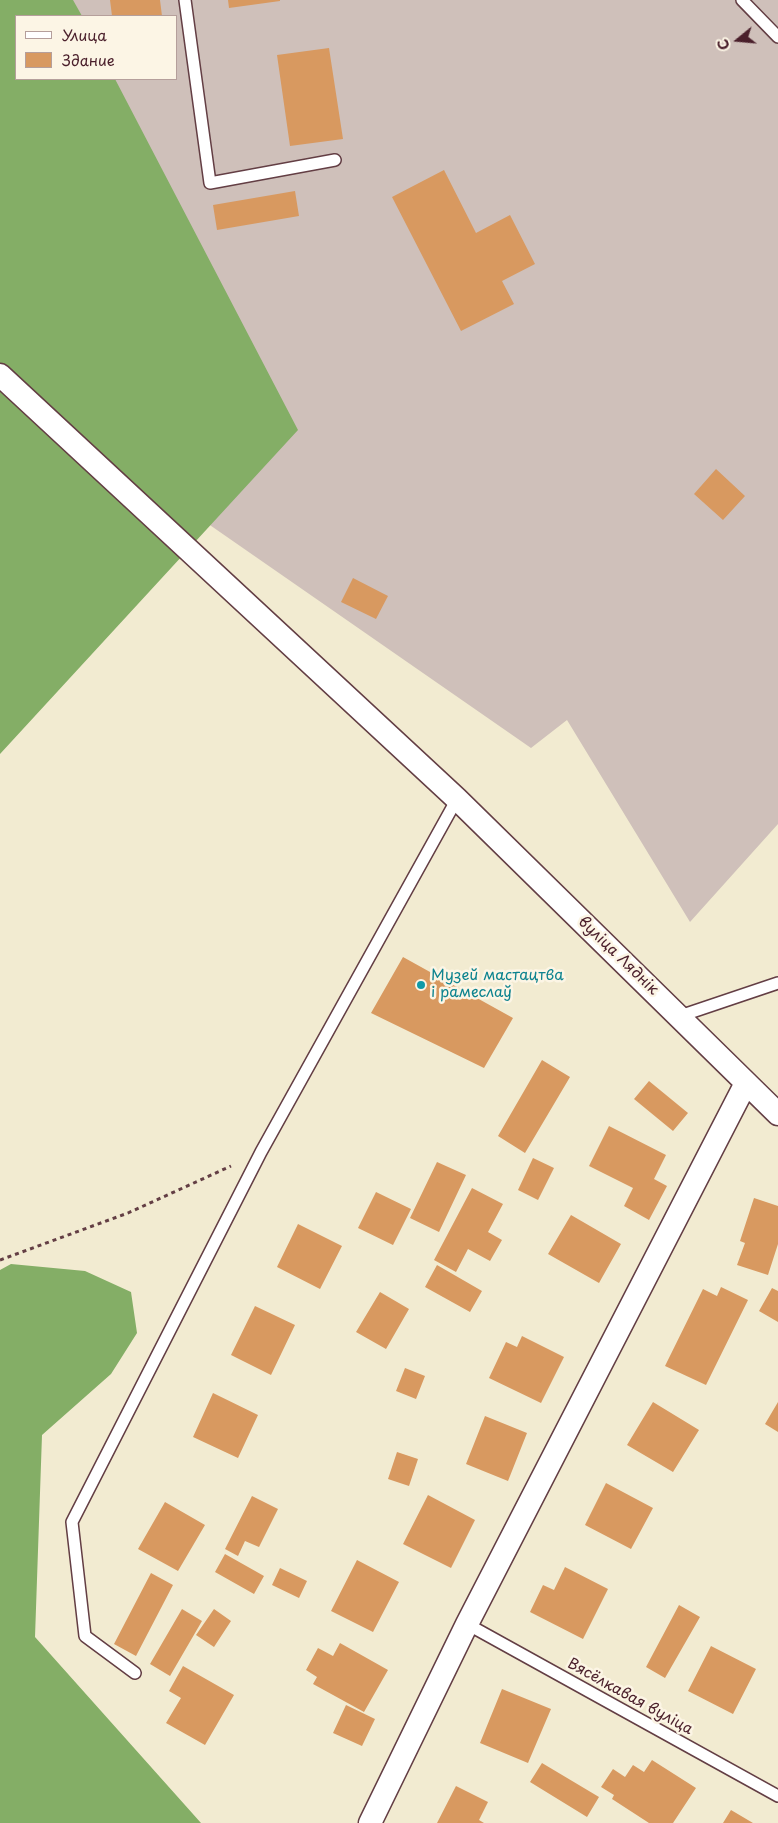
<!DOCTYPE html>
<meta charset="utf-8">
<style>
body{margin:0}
#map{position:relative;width:778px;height:1823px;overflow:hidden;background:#f2ebd1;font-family:"Playpen Sans",sans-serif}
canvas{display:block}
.legend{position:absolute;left:15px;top:15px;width:162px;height:65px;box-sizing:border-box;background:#fcf5e5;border:1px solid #b59f9b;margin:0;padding:6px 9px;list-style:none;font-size:15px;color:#4a1f2b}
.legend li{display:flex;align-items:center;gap:10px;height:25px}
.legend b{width:25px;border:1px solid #b59f9b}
.north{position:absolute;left:713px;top:15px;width:50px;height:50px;-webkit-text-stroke:4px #fcf5e5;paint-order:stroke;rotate:253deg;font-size:14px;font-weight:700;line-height:20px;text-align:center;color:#4a1f2b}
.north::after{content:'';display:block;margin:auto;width:18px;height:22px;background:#4a1f2b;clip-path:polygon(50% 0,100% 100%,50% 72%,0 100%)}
</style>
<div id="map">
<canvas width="778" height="1823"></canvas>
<ul class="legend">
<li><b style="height:6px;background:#fff"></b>Улица</li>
<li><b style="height:14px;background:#d89960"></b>Здание</li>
</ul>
<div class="north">С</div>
</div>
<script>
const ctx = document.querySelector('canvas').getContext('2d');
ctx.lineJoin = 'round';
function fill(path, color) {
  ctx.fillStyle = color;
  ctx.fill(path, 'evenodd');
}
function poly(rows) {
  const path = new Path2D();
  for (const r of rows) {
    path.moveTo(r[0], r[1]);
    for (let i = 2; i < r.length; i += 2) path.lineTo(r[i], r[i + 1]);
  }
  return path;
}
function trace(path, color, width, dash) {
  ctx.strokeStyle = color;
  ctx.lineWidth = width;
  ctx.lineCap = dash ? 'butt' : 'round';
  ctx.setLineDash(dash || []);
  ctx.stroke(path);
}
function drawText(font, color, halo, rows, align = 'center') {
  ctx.font = font + ' "Playpen Sans",sans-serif';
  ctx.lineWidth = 5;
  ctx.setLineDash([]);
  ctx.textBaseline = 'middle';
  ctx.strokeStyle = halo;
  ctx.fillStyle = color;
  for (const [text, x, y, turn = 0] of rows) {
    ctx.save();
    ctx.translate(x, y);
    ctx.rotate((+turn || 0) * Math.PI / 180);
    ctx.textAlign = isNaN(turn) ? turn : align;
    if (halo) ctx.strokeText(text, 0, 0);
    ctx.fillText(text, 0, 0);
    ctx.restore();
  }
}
fill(poly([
 [72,0,778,0,778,824,690,922,567,720,531,748,132,471,82,79,176,79,176,16,74,16]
]), '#cfc0ba');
fill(poly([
 [0,0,73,0,82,16,16,16,16,79,115,79,298,430,0,754],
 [11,1264,85,1271,131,1292,137,1333,111,1374,42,1435,35,1637,201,1823,0,1823,0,1270]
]), '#84ae66');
fill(poly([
 [110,0,160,0,162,16,112,16],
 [228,0,280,0,280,1,229,8],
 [329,48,343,139,290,146,277,55],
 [444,170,476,233,510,215,535,264,502,281,514,304,461,331,392,197],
 [295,191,299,216,217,230,213,205],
 [716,469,745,496,723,520,694,494],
 [353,578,388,596,376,619,341,602],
 [403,957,513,1018,484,1068,371,1013],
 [542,1060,570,1077,525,1153,498,1136],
 [649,1081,688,1113,673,1131,634,1099],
 [609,1126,666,1155,654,1179,667,1186,649,1220,624,1206,633,1188,589,1166],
 [533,1158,554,1168,538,1200,518,1190],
 [437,1162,466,1175,439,1232,410,1218],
 [472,1188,503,1204,488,1232,502,1240,490,1261,468,1249,456,1272,434,1260],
 [376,1192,411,1209,393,1245,358,1228],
 [754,1198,778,1206,778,1244,768,1275,737,1265,745,1243,740,1241],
 [571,1215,621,1244,599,1283,548,1254],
 [298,1224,342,1246,320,1289,277,1267],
 [437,1265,482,1291,470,1312,425,1287],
 [721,1287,748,1300,706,1385,665,1366,703,1289,717,1296],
 [772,1288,778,1291,778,1322,759,1311],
 [380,1292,409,1309,386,1349,356,1332],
 [255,1306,295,1325,271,1375,231,1355],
 [522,1336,564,1357,541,1403,489,1378,506,1342,517,1347],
 [405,1368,425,1376,416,1399,396,1391],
 [213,1393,258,1415,238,1458,193,1437],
 [653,1402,699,1430,673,1472,627,1445],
 [778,1402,778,1432,765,1424],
 [485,1416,527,1433,508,1481,466,1464],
 [397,1452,418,1459,409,1486,388,1479],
 [606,1483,653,1508,631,1549,585,1525],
 [428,1495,475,1520,451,1568,403,1544],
 [252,1496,278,1509,259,1547,245,1541,238,1556,225,1549],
 [165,1502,205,1525,178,1571,138,1549],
 [225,1554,264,1576,254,1594,215,1572],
 [357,1560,399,1582,373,1632,331,1611],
 [565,1567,608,1589,583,1639,530,1612,543,1585,554,1590],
 [280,1568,307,1581,299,1598,272,1585],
 [151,1573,173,1585,136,1656,114,1644],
 [679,1605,700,1617,665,1678,646,1667],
 [182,1609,202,1621,170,1676,150,1664],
 [214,1609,231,1621,214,1647,196,1635],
 [340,1643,388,1670,364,1712,313,1684,317,1677,306,1670,318,1648,333,1656],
 [711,1646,756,1669,733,1714,688,1691],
 [183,1666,234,1695,205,1745,166,1723,181,1698,169,1691],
 [502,1689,551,1709,528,1763,480,1743],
 [346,1705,375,1719,362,1746,333,1733],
 [652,1760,696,1788,673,1823,649,1823,612,1799,614,1795,601,1787,613,1769,625,1777,633,1765,644,1772],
 [542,1763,599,1797,587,1817,530,1782],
 [456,1786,488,1802,479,1820,484,1823,437,1823],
 [731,1810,753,1823,723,1823]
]), '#d89960');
const service = poly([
 [185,0,210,183,335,160],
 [742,0,778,37],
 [680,1016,778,983],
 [467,1624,778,1796],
 [135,1673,85,1636,72,1522,261,1152,457,799]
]);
const minor = poly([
 [0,375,457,799,778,1114],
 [370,1823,467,1624,746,1083]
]);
trace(service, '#633e44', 14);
trace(minor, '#633e44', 25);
trace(poly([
 [0,1260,128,1213,231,1166]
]), '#633e44', 3, [4, 4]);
trace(service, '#fff', 11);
trace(minor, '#fff', 22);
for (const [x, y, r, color] of [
 [421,985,5,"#0f9aa8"]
]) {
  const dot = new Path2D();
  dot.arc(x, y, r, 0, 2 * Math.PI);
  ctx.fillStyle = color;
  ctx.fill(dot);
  trace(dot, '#fcf5e5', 2);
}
drawText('15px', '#4a1f2b', '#fcf5e5', [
 ["вуліца Ляднік",618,956,44],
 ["Вясёлкавая вуліца",630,1697,29]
]);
drawText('15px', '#0d838f', '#fcf5e5', [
 ["Музей мастацтва",431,976],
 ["і рамеслаў",431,993]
], 'left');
</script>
